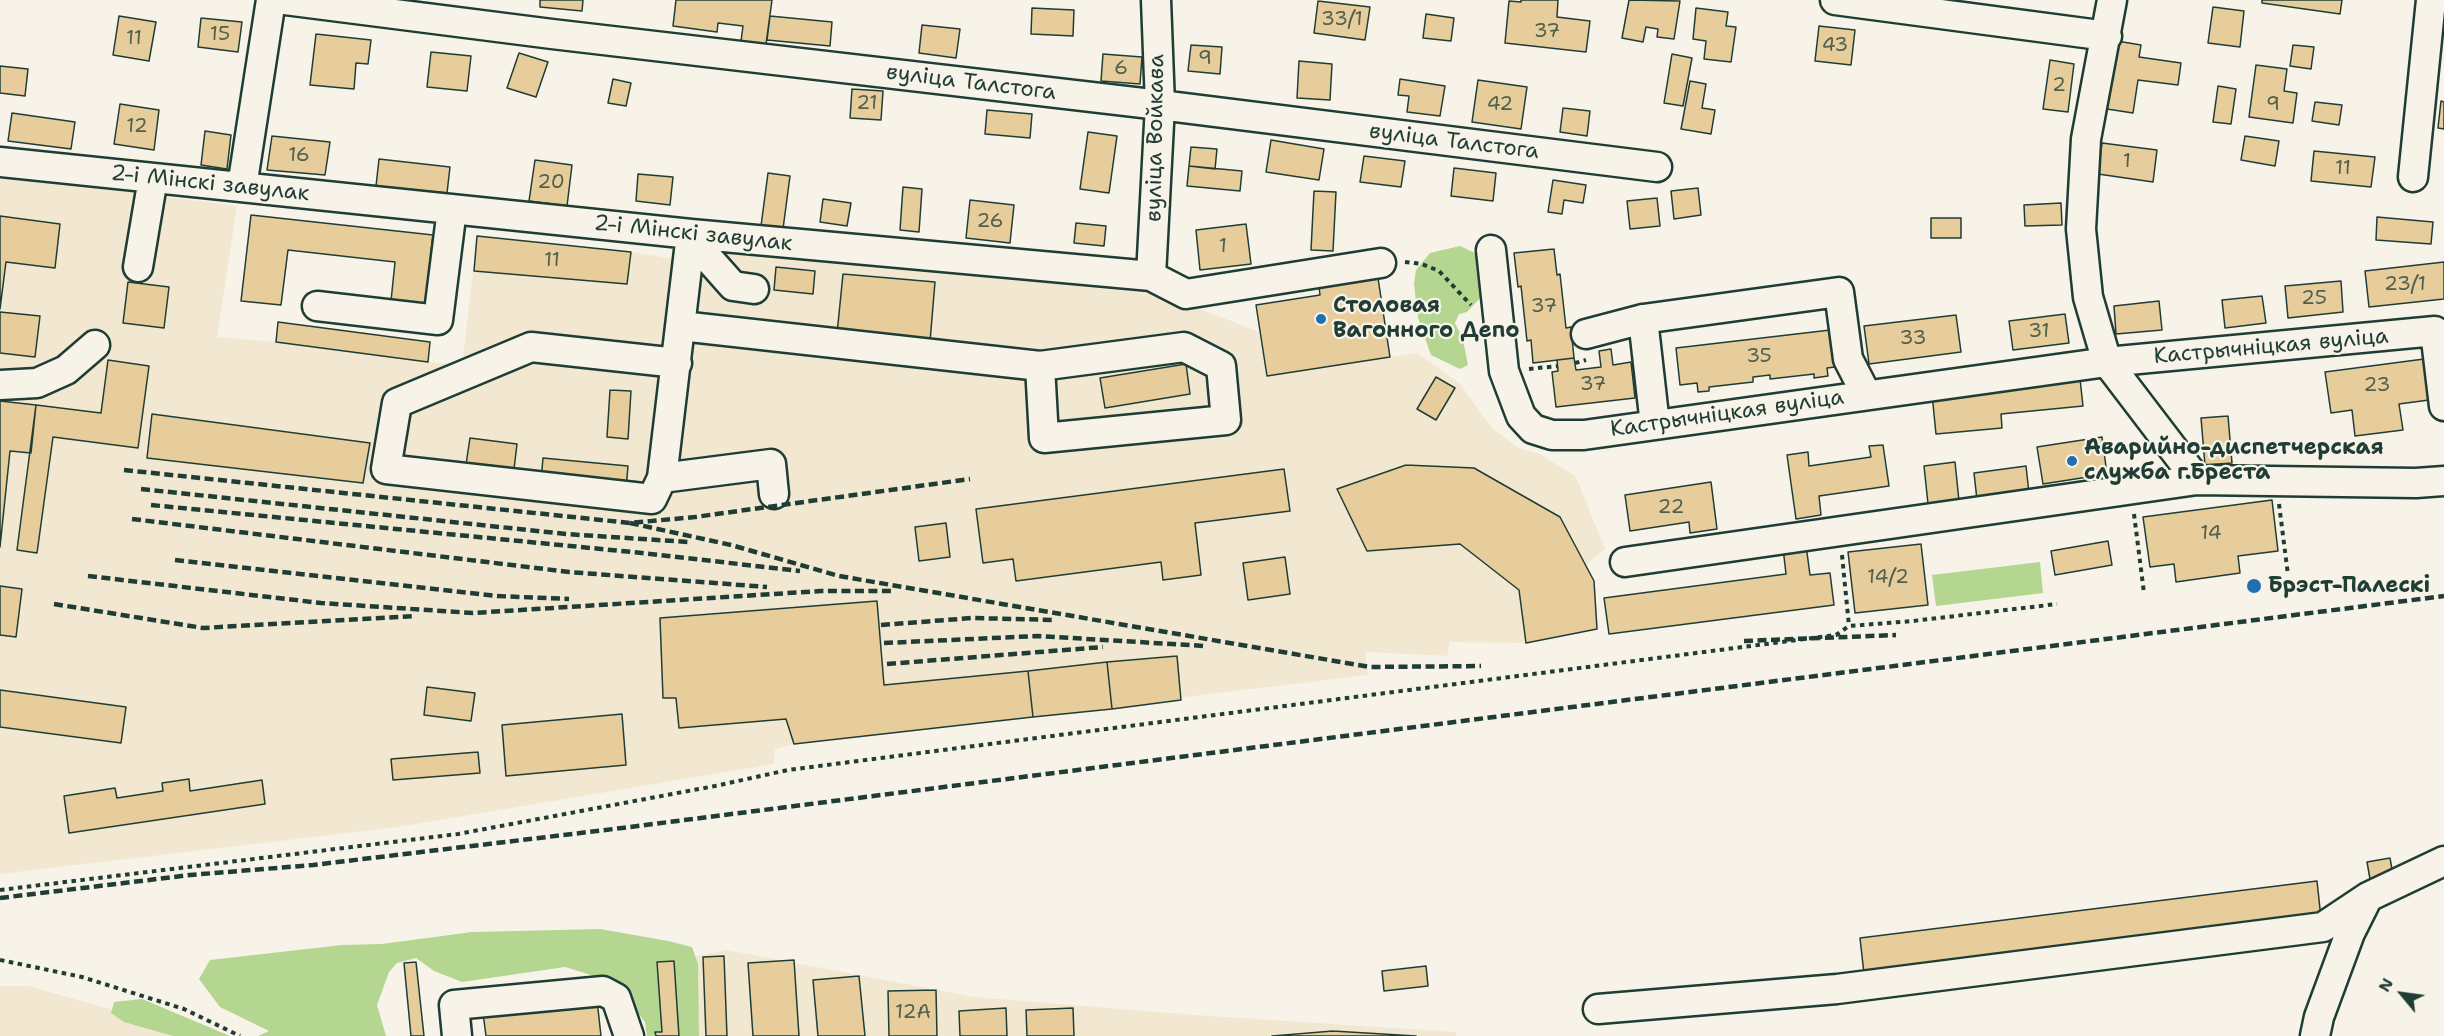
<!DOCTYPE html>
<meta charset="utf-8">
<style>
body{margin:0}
#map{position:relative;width:2444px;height:1036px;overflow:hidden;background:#f7f3e8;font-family:"Shantell Sans",sans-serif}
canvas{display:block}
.north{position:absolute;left:2372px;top:964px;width:60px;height:60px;-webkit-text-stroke:4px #f7f3e8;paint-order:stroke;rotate:299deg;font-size:16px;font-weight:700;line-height:24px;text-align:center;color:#1f3d34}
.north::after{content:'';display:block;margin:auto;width:21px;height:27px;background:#1f3d34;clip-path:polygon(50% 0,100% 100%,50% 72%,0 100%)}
</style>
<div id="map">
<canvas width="2444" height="1036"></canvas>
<div class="north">N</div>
</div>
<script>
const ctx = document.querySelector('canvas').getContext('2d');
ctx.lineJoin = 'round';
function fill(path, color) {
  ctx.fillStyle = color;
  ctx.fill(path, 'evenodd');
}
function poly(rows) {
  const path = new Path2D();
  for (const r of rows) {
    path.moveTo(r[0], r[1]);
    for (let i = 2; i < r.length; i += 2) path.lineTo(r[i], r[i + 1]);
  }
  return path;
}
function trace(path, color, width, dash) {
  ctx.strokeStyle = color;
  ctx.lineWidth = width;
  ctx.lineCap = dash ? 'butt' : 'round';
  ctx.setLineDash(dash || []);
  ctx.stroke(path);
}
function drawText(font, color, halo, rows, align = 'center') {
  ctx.font = font + ' "Shantell Sans",sans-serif';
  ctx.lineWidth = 4.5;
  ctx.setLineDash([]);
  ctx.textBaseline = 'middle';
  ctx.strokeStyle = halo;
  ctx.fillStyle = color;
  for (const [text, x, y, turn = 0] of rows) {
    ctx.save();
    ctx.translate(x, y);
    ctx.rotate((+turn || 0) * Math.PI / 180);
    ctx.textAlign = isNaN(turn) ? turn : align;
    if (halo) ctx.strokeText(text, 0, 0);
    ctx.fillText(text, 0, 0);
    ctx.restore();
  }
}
fill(poly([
 [0,175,237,206,217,337,276,342,462,366,477,236,631,252,688,261,721,250,1152,293,1170,297,1259,332,1267,376,1417,353,1460,384,1492,428,1519,448,1540,454,1576,477,1605,549,1585,565,1594,581,1597,629,1526,643,1450,642,1447,656,1365,652,1368,675,794,744,775,749,774,764,398,827,0,874],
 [727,950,974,997,1195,1015,1456,1032,1456,1036,679,1036,674,961],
 [0,986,29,986,186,1031,196,1036,0,1036]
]), '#f2e8d1');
fill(poly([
 [1460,246,1475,253,1484,276,1481,297,1467,312,1459,314,1455,323,1463,340,1468,365,1460,369,1431,355,1418,318,1414,284,1416,270,1430,253],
 [2040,562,2043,593,1936,606,1932,575],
 [600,929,668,941,692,947,698,964,699,1036,647,1036,645,1022,617,987,591,975,565,967,462,982,434,971,416,958,397,963,389,972,377,1005,386,1036,258,1036,269,1031,220,1007,199,979,210,960,342,945,382,944,472,932],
 [142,999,230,1036,173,1036,124,1022,111,1013,114,1002]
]), '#b4d690');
const building = poly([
 [540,0,583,0,582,11,540,7,540,0],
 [676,0,772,0,766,44,741,41,743,26,718,23,717,32,673,26,676,0],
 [1521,0,1558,0,1557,17,1590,21,1586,52,1505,43,1509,1,1521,2,1521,0],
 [1629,0,1680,1,1674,39,1657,37,1658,29,1646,27,1643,42,1622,38,1629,0],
 [2262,0,2342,0,2340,14,2262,3,2262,0],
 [1318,1,1370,7,1365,40,1314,33,1318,1],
 [2213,7,2244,11,2240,47,2208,43,2213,7],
 [1032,8,1074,10,1073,36,1031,34,1032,8],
 [1696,8,1728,12,1726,26,1736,27,1731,62,1704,59,1706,41,1693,39,1696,8],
 [1426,14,1454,18,1451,41,1423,38,1426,14],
 [119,16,156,22,149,61,113,55,119,16],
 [770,16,832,22,830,46,767,40,770,16],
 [201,18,242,22,238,52,198,47,201,18],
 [922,25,960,29,956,58,919,53,922,25],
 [1819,26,1855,30,1851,65,1815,61,1819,26],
 [316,34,371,40,368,64,356,63,354,89,310,85,316,34],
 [2117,41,2141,45,2139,57,2181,63,2178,85,2138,80,2133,113,2107,109,2117,41],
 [1191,45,1222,47,1220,74,1188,71,1191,45],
 [2293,45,2314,47,2311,69,2290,66,2293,45],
 [431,52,471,56,467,91,427,87,431,52],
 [519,53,548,62,536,97,507,88,519,53],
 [1103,54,1142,57,1140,84,1101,81,1103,54],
 [1672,54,1692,58,1683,106,1664,103,1672,54],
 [2050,60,2074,64,2068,112,2043,109,2050,60],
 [1299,61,1332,64,1330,100,1297,98,1299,61],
 [2256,65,2287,69,2284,91,2297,93,2293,123,2249,117,2256,65],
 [0,66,28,69,25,96,0,93,0,66],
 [613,79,631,83,626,106,608,103,613,79],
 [1400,79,1445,86,1440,116,1407,112,1409,96,1398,95,1400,79],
 [1478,80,1527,87,1521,129,1472,122,1478,80],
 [1690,81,1706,84,1702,108,1715,110,1711,134,1681,129,1690,81],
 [2218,86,2236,89,2231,124,2213,122,2218,86],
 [852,89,883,91,881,120,850,118,852,89],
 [2441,101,2444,102,2444,129,2438,128,2441,101],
 [2315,102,2342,105,2339,125,2312,121,2315,102],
 [120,104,159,110,154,150,114,144,120,104],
 [1563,108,1590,111,1587,136,1560,132,1563,108],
 [987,110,1032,114,1030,138,985,134,987,110],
 [12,113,75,122,71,149,8,141,12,113],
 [205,131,231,135,227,169,201,165,205,131],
 [1088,132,1117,136,1109,193,1080,189,1088,132],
 [272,136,330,142,325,175,267,170,272,136],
 [2245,136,2279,141,2275,166,2241,160,2245,136],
 [1271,140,1324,149,1319,180,1266,172,1271,140],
 [2102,143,2157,150,2153,182,2098,174,2102,143],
 [1191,147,1217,149,1215,169,1189,166,1191,147],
 [2314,151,2375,157,2371,187,2311,181,2314,151],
 [1364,156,1405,161,1401,187,1360,182,1364,156],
 [379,159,450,167,447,193,376,186,379,159],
 [535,160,572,165,567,206,529,201,535,160],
 [1189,166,1242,171,1240,191,1187,186,1189,166],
 [1454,168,1496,173,1493,201,1451,196,1454,168],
 [768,173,790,176,783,229,761,226,768,173],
 [638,174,673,177,670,205,636,201,638,174],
 [1553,180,1586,185,1583,203,1564,200,1562,214,1548,212,1553,180],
 [903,187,922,189,919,232,900,230,903,187],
 [1698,188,1701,215,1674,219,1671,191,1698,188],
 [1314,191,1336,192,1333,251,1311,250,1314,191],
 [1657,198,1660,226,1630,229,1627,201,1657,198],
 [823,199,851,203,847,226,820,222,823,199],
 [970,200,1014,205,1010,243,966,238,970,200],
 [2061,203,2062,225,2025,226,2024,205,2061,203],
 [251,215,433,235,425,305,391,301,395,262,288,250,281,305,241,301,251,215],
 [0,216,60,224,55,268,6,262,0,309,0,216],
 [2377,217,2433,222,2431,244,2376,240,2377,217],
 [1931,218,1961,218,1961,238,1931,238,1931,218],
 [1076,223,1106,226,1104,246,1074,243,1076,223],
 [1246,224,1251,264,1200,270,1196,230,1246,224],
 [477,236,631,252,627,284,474,271,477,236],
 [1554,249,1557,275,1560,274,1566,328,1571,327,1574,358,1533,363,1531,340,1527,341,1521,286,1518,287,1514,253,1554,249],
 [2444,262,2444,299,2369,307,2365,271,2444,262],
 [776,267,815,271,813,294,774,290,776,267],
 [843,274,935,282,930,342,837,334,843,274],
 [1378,278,1390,357,1267,376,1256,305,1320,295,1319,287,1378,278],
 [2341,281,2343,312,2288,318,2285,286,2341,281],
 [128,282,169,287,164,328,123,323,128,282],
 [2262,296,2266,323,2225,328,2222,300,2262,296],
 [2159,301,2162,330,2116,334,2114,306,2159,301],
 [0,312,40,316,35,357,0,353,0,312],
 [2065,314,2069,343,2013,350,2009,321,2065,314],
 [1956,315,1961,352,1869,364,1864,326,1956,315],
 [278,322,430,342,428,362,276,342,278,322],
 [1839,329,1843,366,1827,368,1828,376,1814,378,1814,374,1770,379,1770,375,1753,377,1753,382,1709,387,1709,391,1698,392,1697,383,1680,385,1676,348,1839,329],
 [1611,349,1613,365,1631,362,1635,398,1556,407,1552,372,1558,371,1557,360,1574,358,1576,370,1601,367,1599,351,1611,349],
 [2424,359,2429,400,2399,404,2403,430,2355,436,2352,410,2331,413,2325,372,2424,359],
 [108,360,149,366,138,448,53,437,37,553,17,550,36,405,101,413,108,360],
 [1186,364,1190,394,1105,408,1100,378,1186,364],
 [1436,377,1455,388,1436,420,1417,409,1436,377],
 [2080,379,2083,406,2001,414,2002,428,1936,434,1932,394,2080,379],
 [610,390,631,391,628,439,607,437,610,390],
 [0,401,36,405,31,453,10,451,0,547,0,401],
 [152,414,370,443,363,483,147,458,152,414],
 [2228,416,2232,463,2205,465,2201,418,2228,416],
 [2102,437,2107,474,2043,484,2037,447,2102,437],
 [470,438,517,444,513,477,465,471,470,438],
 [1883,445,1889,486,1819,496,1821,515,1796,519,1787,455,1808,452,1809,466,1871,457,1869,446,1883,445],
 [543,458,628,466,626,489,541,481,543,458],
 [1955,462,1959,501,1928,504,1924,466,1955,462],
 [1406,465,1474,468,1560,517,1594,581,1597,629,1526,643,1519,590,1460,544,1367,551,1337,489,1406,465],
 [2026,466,2029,493,1977,500,1974,473,2026,466],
 [1284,469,1290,511,1195,523,1201,575,1163,580,1161,562,1016,581,1013,559,983,563,976,509,1284,469],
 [1711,482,1717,529,1690,533,1689,522,1630,531,1625,495,1711,482],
 [2272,500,2278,551,2238,556,2240,573,2176,582,2174,564,2150,567,2143,517,2272,500],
 [946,523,950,557,919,561,915,527,946,523],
 [2108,541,2112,565,2055,575,2051,551,2108,541],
 [1921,544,1928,605,1855,613,1848,552,1921,544],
 [1806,545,1810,575,1830,573,1834,605,1609,634,1604,598,1786,574,1783,548,1806,545],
 [1285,557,1290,594,1248,600,1243,563,1285,557],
 [0,586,22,589,16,637,0,635,0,586],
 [877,601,884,685,1028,671,1033,717,794,744,786,719,679,728,676,698,663,698,660,618,877,601],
 [1177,656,1181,700,1112,709,1107,662,1177,656],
 [1107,662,1112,709,1033,717,1028,671,1107,662],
 [427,687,475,693,471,721,424,715,427,687],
 [0,690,126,707,121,743,0,727,0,690],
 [622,714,626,765,506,776,502,725,622,714],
 [478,752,480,773,393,780,391,759,478,752],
 [189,779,190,791,262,780,265,804,69,833,64,796,115,788,117,798,163,791,162,783,189,779],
 [2390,858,2393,875,2370,879,2367,862,2390,858],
 [2317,881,2321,918,1864,974,1860,938,2317,881],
 [724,956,727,1036,706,1036,703,957,724,956],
 [794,960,799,1036,753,1036,748,963,794,960],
 [674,961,679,1036,656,1036,655,1032,662,1032,657,962,674,961],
 [416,962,424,1036,411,1036,404,963,416,962],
 [1426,966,1428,986,1384,991,1382,971,1426,966],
 [859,976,865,1036,818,1036,813,980,859,976],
 [936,990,937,1036,889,1036,888,991,936,990],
 [597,1000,601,1036,486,1036,483,1013,597,1000],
 [1006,1008,1007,1036,960,1036,959,1011,1006,1008],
 [1073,1008,1074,1036,1027,1036,1026,1010,1073,1008],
 [1333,1031,1416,1036,1272,1036,1333,1031]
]);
fill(building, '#e7cd9c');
trace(building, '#1f3d34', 1.5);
const minor = poly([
 [285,0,552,34,1160,105,1657,167],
 [1835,0,2107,36],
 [2112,0,2086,139,2081,229,2088,297,2107,362,2197,480],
 [0,162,691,234,1151,276,1186,294,1381,263],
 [2413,177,2431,0],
 [242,187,271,0],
 [691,234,662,478,771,464,774,494],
 [690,244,709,259,733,286,754,289],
 [1491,250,1504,371,1521,416,1533,429,1552,435,1584,435,2107,362,2435,331,2444,406],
 [138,267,153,178],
 [1151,276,1160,105,1156,0],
 [317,306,438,320,452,209],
 [1643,319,1655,425],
 [681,326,1040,366,1184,347,1221,366,1226,420,1044,438,1040,366],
 [1586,334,1643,319,1839,292,1848,359,1866,394],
 [0,385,37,383,66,370,95,345],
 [662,478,652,499,386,469,397,403,531,347,677,363],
 [1625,562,2197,480,2416,483,2444,481],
 [1598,1009,1837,989,2323,927,2368,897,2444,861],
 [457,1036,454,1005,603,991,616,998,629,1036],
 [2315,1036,2319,1017,2350,933,2366,901]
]);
trace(minor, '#1f3d34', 33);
trace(poly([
 [1405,262,1422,264,1439,271,1471,305],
 [1575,363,1586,360],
 [1529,369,1558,366],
 [2279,504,2288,575],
 [2134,514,2144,593],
 [1842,555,1849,626],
 [0,890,458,834,715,786,788,770,1836,635,1849,626,1913,621,2057,604],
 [0,960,82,977,184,1009,240,1036]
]), '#1f3d34', 4, [4.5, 4.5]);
trace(minor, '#f7f3e8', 28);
trace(poly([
 [124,470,630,523,695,517,970,479],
 [141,489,566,534,689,542],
 [151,505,642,553,800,571],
 [132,519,569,572,767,587],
 [630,523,731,545,839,576,1370,667,1481,666],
 [175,560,497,596,569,599],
 [88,576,321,603,473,613,821,591,892,591],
 [54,604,203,628,416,616],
 [881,625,972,618,1056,620],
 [1744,641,1896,635],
 [884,643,1038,636,1205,646],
 [887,664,1103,647],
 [0,898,190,875,313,865,622,828,2444,596]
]), '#1f3d34', 4.5, [9, 4.5]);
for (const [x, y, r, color] of [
 [1321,319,6,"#1f6fb2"],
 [2072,461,6,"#1f6fb2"],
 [2254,586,8,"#1f6fb2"]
]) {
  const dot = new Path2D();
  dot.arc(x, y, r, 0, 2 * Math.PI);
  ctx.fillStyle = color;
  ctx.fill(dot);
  trace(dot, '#f7f3e8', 2);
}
drawText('20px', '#51614e', null, [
 ["33/1",1342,20],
 ["37",1547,32],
 ["15",220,35],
 ["11",134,39],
 ["43",1835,46],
 ["9",1205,59],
 ["6",1121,69],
 ["2",2059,86],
 ["21",867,104],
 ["42",1500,105],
 ["9",2273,105],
 ["12",137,127],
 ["16",299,156],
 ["1",2127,162],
 ["11",2343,169],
 ["20",551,183],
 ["26",990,222],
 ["1",1223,247],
 ["11",552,261],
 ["23/1",2405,285],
 ["25",2314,299],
 ["37",1544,307],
 ["31",2039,332],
 ["33",1913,339],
 ["35",1759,357],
 ["37",1593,385],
 ["23",2377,386],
 ["22",1671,508],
 ["14",2211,534],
 ["14/2",1888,578],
 ["12А",913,1013]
]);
drawText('22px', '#1f3d34', '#f7f3e8', [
 ["вуліца Талстога",971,83,7],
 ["вуліца Войкава",1156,138,-89],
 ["вуліца Талстога",1454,142,7],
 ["2-і Мінскі завулак",210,184,6],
 ["2-і Мінскі завулак",693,234,6],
 ["Кастрычніцкая вуліца",2271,347,-5],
 ["Кастрычніцкая вуліца",1727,414,-8]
]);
drawText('bold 22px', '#1f3d34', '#f7f3e8', [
 ["Столовая",1333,306],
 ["Вагонного Депо",1333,331],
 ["Аварийно-диспетчерская",2084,448],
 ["служба г.Бреста",2084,473],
 ["Брэст-Палескі",2268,586]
], 'left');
</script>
